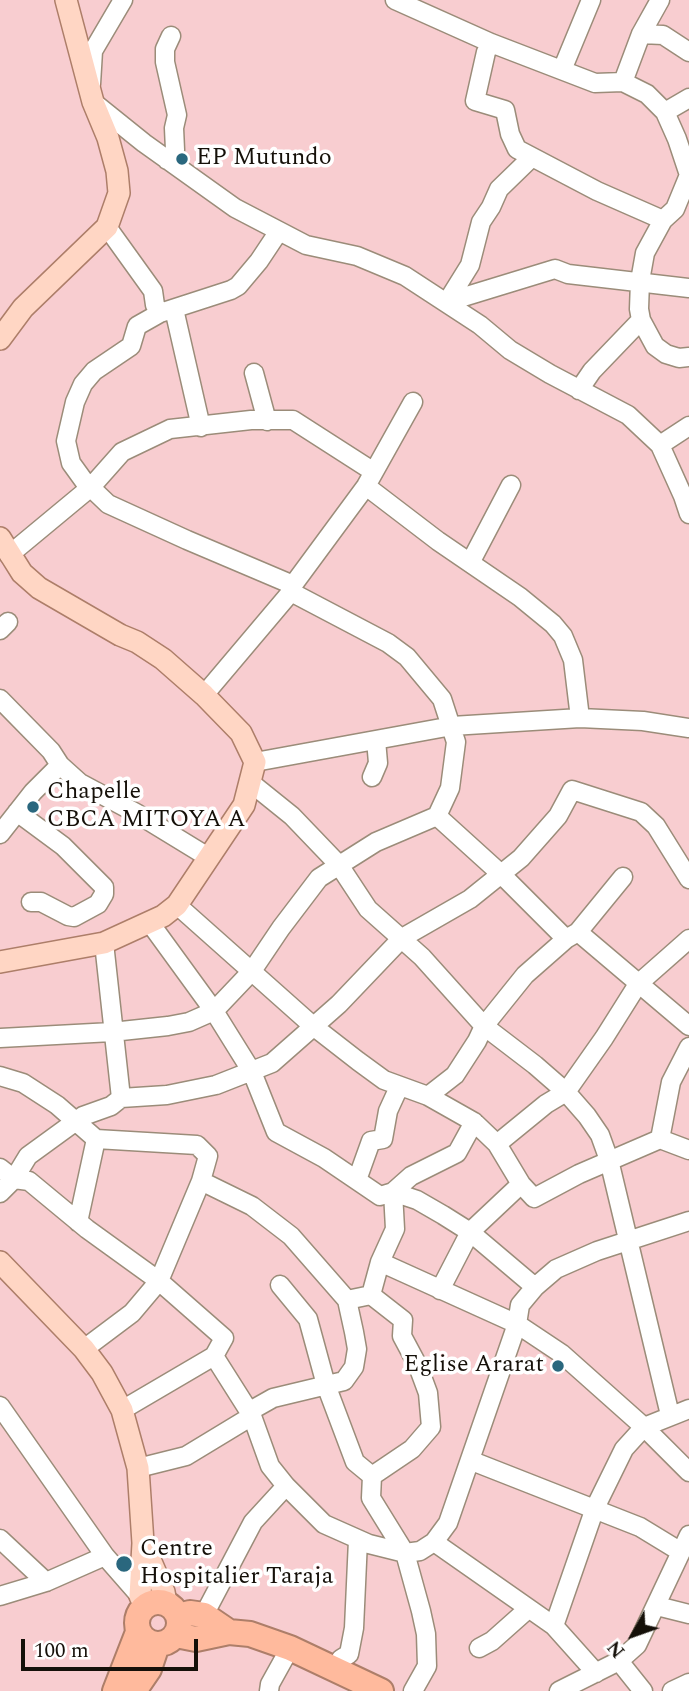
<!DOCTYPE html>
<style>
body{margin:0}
#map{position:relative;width:689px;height:1691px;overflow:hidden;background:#fef7ef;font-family:Spectral,serif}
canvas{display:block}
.north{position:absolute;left:598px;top:1600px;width:70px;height:70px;-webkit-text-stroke:5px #fff;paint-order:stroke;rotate:230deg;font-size:19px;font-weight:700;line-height:28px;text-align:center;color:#151009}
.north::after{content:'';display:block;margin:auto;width:24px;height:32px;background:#151009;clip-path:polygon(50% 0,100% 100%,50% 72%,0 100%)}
.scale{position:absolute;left:21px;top:1639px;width:177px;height:32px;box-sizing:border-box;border:4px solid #151009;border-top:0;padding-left:9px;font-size:21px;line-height:24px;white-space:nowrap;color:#151009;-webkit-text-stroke:5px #fff;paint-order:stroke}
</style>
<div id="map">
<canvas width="689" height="1691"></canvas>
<div class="north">N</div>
<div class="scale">100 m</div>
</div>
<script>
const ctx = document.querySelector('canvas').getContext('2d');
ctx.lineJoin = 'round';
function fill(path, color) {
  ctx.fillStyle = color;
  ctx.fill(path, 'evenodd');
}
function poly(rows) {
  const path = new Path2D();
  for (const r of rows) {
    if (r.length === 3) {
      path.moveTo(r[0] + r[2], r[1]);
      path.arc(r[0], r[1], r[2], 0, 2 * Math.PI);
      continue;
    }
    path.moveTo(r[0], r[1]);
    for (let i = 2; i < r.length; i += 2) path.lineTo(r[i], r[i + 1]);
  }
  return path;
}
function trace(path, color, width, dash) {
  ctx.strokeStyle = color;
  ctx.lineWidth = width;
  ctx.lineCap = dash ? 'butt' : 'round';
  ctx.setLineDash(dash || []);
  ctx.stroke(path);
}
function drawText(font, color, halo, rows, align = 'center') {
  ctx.font = font + ' Spectral,serif';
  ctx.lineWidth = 7;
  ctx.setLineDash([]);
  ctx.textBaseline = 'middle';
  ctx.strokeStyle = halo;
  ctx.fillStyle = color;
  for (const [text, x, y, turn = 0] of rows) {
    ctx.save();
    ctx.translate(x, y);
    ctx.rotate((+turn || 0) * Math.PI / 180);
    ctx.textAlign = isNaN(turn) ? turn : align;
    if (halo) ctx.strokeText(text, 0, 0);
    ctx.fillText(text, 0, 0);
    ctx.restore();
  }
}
fill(poly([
 [0,0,689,0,689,1691,0,1691]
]), '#f8cdd0');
const minor = poly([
 [395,0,491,43,595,83,623,82,647,94,665,112,677,139,689,175,675,209,663,220,645,253,640,281,639,309,641,320,655,346,666,354,679,358,689,357],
 [641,34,663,35,689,52],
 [491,43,486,52,475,101,505,110,510,134,517,149,597,191,663,220],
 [562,70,591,0],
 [623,82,641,34,660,0],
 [91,84,93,51,123,0],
 [93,102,144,143,235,208,306,245,357,256,405,276,480,325,510,350,550,374,628,415,660,445,683,496,689,514],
 [665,112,689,98],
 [167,160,173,157,175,150,174,128,177,115,165,62,165,49,171,36],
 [107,227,153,291,155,305,160,313,231,290,238,286,259,261,279,231],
 [447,302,555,269,568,274,689,288],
 [447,302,470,265,481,222,491,207,499,189,532,157],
 [174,309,201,427],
 [160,313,137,326,131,346,94,371,83,384,75,402,66,441,71,463,84,481,108,504,187,540,293,585],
 [254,373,267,421],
 [579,390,592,371,641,320],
 [660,445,689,426],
 [366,486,438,541,520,597,553,624,563,636,573,660,580,718],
 [9,555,91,487,122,452,170,429,251,420,293,420,374,472],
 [470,563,511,485],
 [0,630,8,622],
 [204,695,291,592,293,585,366,486,413,402],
 [0,699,51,751,60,765,80,783,136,813,208,857],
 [255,762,452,726,580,718,643,721,689,728],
 [372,777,378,763,376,740],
 [251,783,292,816,339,865,368,909,422,957,484,1026,535,1065,566,1092,587,1116,600,1135,609,1160,670,1415],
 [17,812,63,846,104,887,104,894,98,904,74,917,68,916,41,902,31,902],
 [437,816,501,874,566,939],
 [0,834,33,792,60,765],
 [177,905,313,1026,358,1061,384,1080,428,1096,455,1075,477,1041,484,1026,525,975,566,939,578,932,623,877],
 [150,923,214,1011,252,1072,276,1132,324,1158,380,1196,393,1192,411,1176,457,1153,474,1122],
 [578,932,689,1026],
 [104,943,121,1098],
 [0,1038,112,1032,168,1026,189,1022,214,1011,252,971,281,928,319,878,376,842,437,816,450,788,456,742,442,699,407,657,388,643,291,592],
 [0,1076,23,1083,57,1105,96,1139,197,1145,208,1156,201,1181,159,1281,132,1313,84,1349],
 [428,1096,474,1122,497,1144,521,1184,534,1198,579,1174,660,1139,671,1082,689,1047],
 [660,1139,689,1150],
 [497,1144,546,1104,566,1092,604,1038,638,984,689,939],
 [0,1168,14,1179,29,1181,87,1229,159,1281,224,1338,214,1356,122,1410],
 [357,1180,371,1141,383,1139,388,1111,399,1087],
 [201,1181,252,1206,291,1236,347,1300,354,1332,357,1349,354,1367,344,1381,273,1398,250,1411],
 [393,1192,417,1200,443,1215,470,1232,535,1287],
 [0,1193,14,1179,28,1156,83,1116,111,1106,121,1098,167,1095,216,1085,272,1063,339,1004,402,938,470,899,521,858,558,816,572,790,641,812,656,826,689,879],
 [78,1222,96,1139],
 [380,1262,517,1324,562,1354,644,1427,689,1472],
 [280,1285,308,1319,326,1385,355,1462,372,1476],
 [440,1290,470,1232,521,1184],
 [371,1295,380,1262,395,1229,393,1192],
 [347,1300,371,1295,403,1320,402,1336,418,1366,428,1393,431,1427,412,1449,372,1476],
 [214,1356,252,1416,270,1466,286,1486,324,1524,369,1544,405,1553,420,1551,434,1542,448,1523,517,1324,520,1305,535,1287,556,1269,597,1251,689,1221],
 [0,1406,105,1556,140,1596],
 [472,1461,640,1527,681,1552],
 [138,1468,186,1456,252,1416],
 [372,1476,371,1498,405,1553,421,1611,426,1634,427,1666,413,1691],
 [0,1539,46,1582],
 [434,1542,554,1626,596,1673],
 [0,1596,46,1582,105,1556],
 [657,1606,689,1614],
 [204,1615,253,1522,286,1486],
 [554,1626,595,1508,624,1449,644,1427,689,1409],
 [479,1648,492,1641,528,1609],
 [619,1661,643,1691],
 [342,1674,341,1659,349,1654,354,1628,358,1540],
 [269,1691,270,1684,290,1648],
 [559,1691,619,1661,637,1645,689,1535],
 [672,1691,689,1683]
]);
const major = poly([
 [0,339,23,308,107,227,119,193,117,171,108,138,93,102,66,0],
 [0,538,22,573,39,588,120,635,137,642,163,659,204,695,241,733,255,762,244,805,177,905,163,916,104,943,0,962],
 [0,1262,84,1349,102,1373,122,1410,138,1468,143,1543,140,1596,145,1606],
 [145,1548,164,1592,166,1603]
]);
const highway = poly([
 [158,1623,21],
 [178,1616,190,1613,204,1615,229,1632],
 [176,1635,196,1639,229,1632,250,1634,290,1648,381,1691],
 [115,1691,138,1632],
 [134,1691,149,1669,157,1645]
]);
trace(minor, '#9b8c79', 21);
trace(major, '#ad7e69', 24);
trace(highway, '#ad7e69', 28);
trace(minor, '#fff', 18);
trace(major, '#ffd6c4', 21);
trace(highway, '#ffba9d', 24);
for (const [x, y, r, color] of [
 [182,159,7,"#2a677e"],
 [33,807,7,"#2a677e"],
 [558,1366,7,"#2a677e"],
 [124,1564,9,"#2a677e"]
]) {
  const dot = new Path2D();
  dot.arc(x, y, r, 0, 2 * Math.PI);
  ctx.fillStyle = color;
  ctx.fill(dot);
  trace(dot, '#fff', 2.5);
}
drawText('24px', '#151009', '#fff', [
 ["EP Mutundo",196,159],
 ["Chapelle",47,793],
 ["CBCA MITOYA A",47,821],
 ["Eglise Ararat",544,1366,"right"],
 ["Centre",140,1550],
 ["Hospitalier Taraja",140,1578]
], 'left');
</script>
